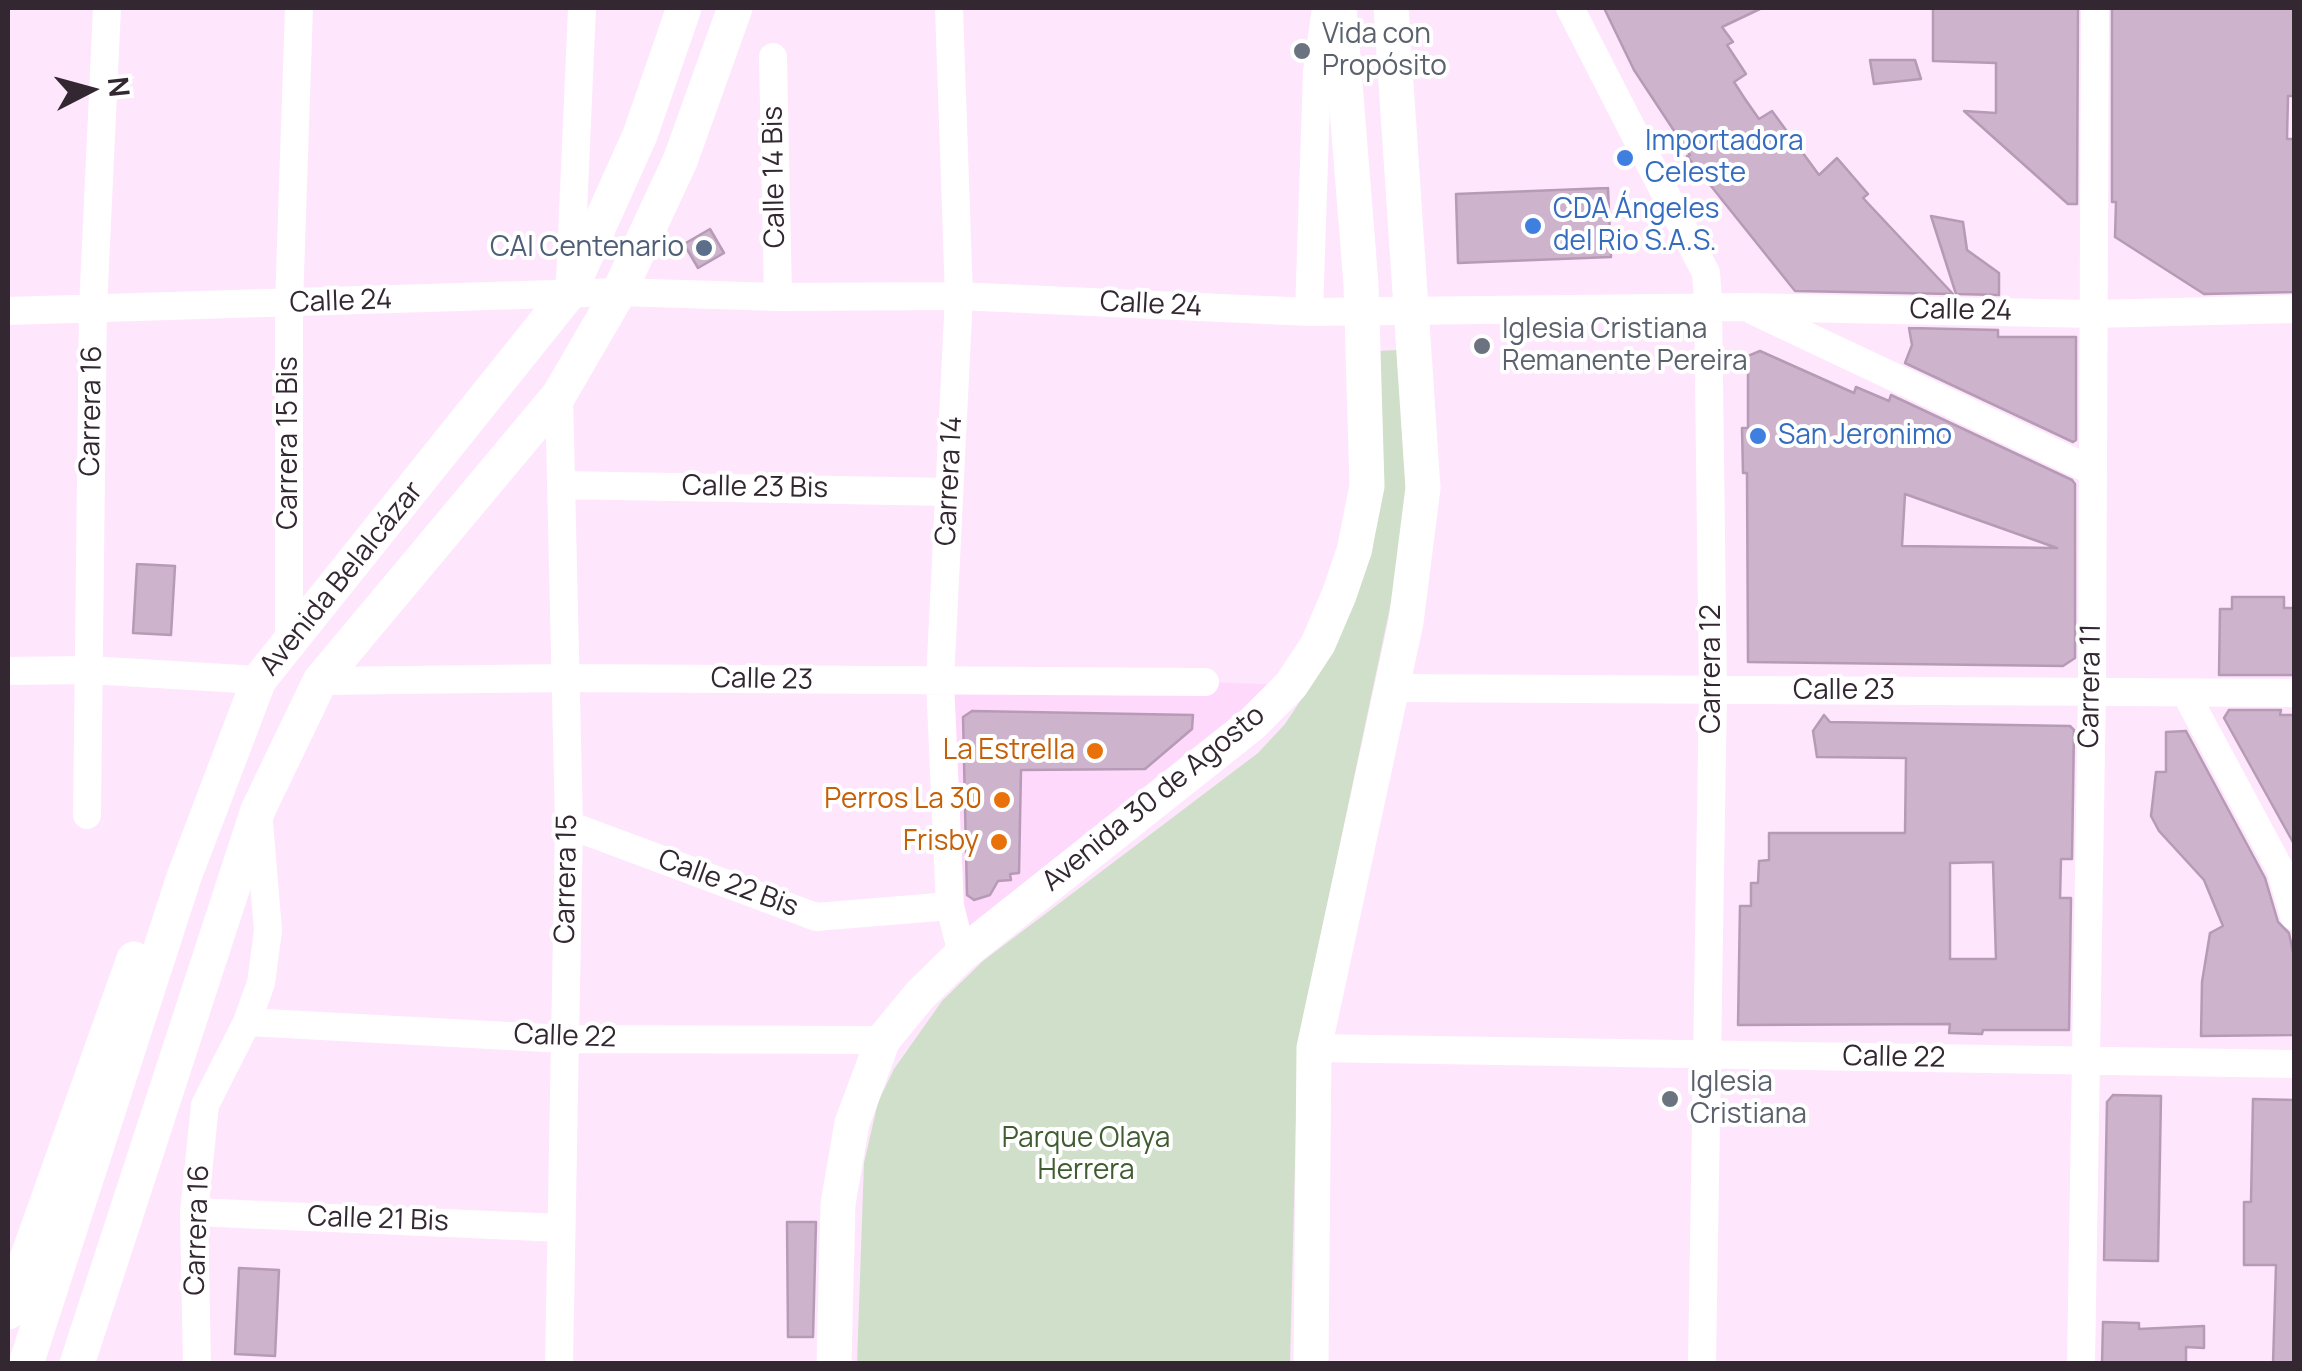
<!DOCTYPE html>
<meta charset="utf-8">
<style>
body{margin:0}
#map{position:relative;width:2302px;height:1371px;overflow:hidden;background:#fee6fd;font-family:Manrope,sans-serif}
canvas{display:block}
.frame{position:absolute;inset:0;border:10px solid #332732;pointer-events:none}
.north{position:absolute;left:40px;top:40px;width:100px;height:100px;-webkit-text-stroke:8px #fff;paint-order:stroke;rotate:84deg;font-size:28px;font-weight:700;line-height:40px;text-align:center;color:#332732}
.north::after{content:'';display:block;margin:auto;width:35px;height:45px;background:#332732;clip-path:polygon(50% 0,100% 100%,50% 72%,0 100%)}
</style>
<div id="map">
<canvas width="2302" height="1371"></canvas>
<div class="frame"></div>
<div class="north">N</div>
</div>
<script>
const ctx = document.querySelector('canvas').getContext('2d');
ctx.lineJoin = 'round';
function fill(path, color) {
  ctx.fillStyle = color;
  ctx.fill(path, 'evenodd');
}
function poly(rows) {
  const path = new Path2D();
  for (const r of rows) {
    path.moveTo(r[0], r[1]);
    for (let i = 2; i < r.length; i += 2) path.lineTo(r[i], r[i + 1]);
  }
  return path;
}
function trace(path, color, width, dash) {
  ctx.strokeStyle = color;
  ctx.lineWidth = width;
  ctx.lineCap = dash ? 'butt' : 'round';
  ctx.setLineDash(dash || []);
  ctx.stroke(path);
}
function drawText(font, color, halo, rows, align = 'center') {
  ctx.font = font + ' Manrope,sans-serif';
  ctx.lineWidth = 8;
  ctx.setLineDash([]);
  ctx.textBaseline = 'middle';
  ctx.strokeStyle = halo;
  ctx.fillStyle = color;
  for (const [text, x, y, turn = 0] of rows) {
    ctx.save();
    ctx.translate(x, y);
    ctx.rotate((+turn || 0) * Math.PI / 180);
    ctx.textAlign = isNaN(turn) ? turn : align;
    if (halo) ctx.strokeText(text, 0, 0);
    ctx.fillText(text, 0, 0);
    ctx.restore();
  }
}
fill(poly([
 [940,681,1205,682,1291,685,962,954]
]), '#fed9fb');
fill(poly([
 [1399,350,1408,488,1400,560,1298,1042,1290,1363,857,1364,864,1163,878,1102,894,1069,942,1001,983,961,1258,753,1285,724,1330,656,1372,553,1381,487,1377,351]
]), '#d0dfc9');
const building = poly([
 [1604,8,1762,8,1722,27,1733,42,1727,45,1746,74,1734,82,1745,99,1759,119,1772,111,1819,175,1837,158,1868,194,1863,198,1953,294,1795,291,1687,156,1690,155,1634,70,1604,8],
 [1933,8,2078,8,2077,204,2068,204,1964,111,1996,113,1996,63,1933,61,1933,8],
 [2112,8,2294,8,2294,96,2288,96,2287,139,2294,139,2294,292,2204,294,2115,237,2116,202,2112,202,2112,8],
 [1870,60,1915,60,1921,79,1874,84,1870,60],
 [1608,188,1611,257,1458,263,1456,194,1608,188],
 [1931,216,1963,222,1967,250,1999,273,1999,295,1956,294,1931,216],
 [710,229,724,253,698,268,684,244,710,229],
 [1909,328,1998,330,1998,337,2076,337,2076,440,2073,442,1905,363,1912,345,1909,328],
 [1760,351,1854,393,1856,387,1889,401,1891,395,2072,480,2075,484,2075,658,2063,666,1748,662,1747,473,1743,473,1742,428,1748,428,1748,356,1760,351],
 [1905,494,2057,548,1902,546,1905,494],
 [137,564,175,566,171,635,133,633,137,564],
 [2232,597,2284,597,2284,608,2294,608,2294,675,2219,675,2220,609,2232,609,2232,597],
 [2229,710,2281,710,2280,715,2294,715,2294,844,2224,718,2229,710],
 [972,711,1193,715,1192,729,1145,769,1021,770,1019,873,1010,874,1011,880,998,881,990,895,974,900,967,895,963,717,972,711],
 [1824,715,1830,722,2070,726,2074,730,2072,859,2061,859,2060,898,2071,898,2069,1030,1983,1030,1982,1034,1949,1033,1950,1024,1738,1025,1740,906,1751,906,1751,883,1758,883,1759,861,1769,860,1769,833,1905,833,1906,758,1817,757,1813,731,1824,715],
 [1993,862,1996,959,1950,959,1950,863,1993,862],
 [2186,731,2265,878,2278,922,2289,933,2294,957,2294,1035,2201,1036,2202,982,2210,933,2223,926,2204,880,2159,831,2151,816,2156,772,2166,772,2166,732,2186,731],
 [2113,1095,2161,1096,2158,1261,2104,1260,2107,1102,2113,1095],
 [2253,1099,2294,1100,2294,1364,2273,1364,2276,1265,2244,1265,2244,1202,2251,1202,2253,1099],
 [787,1222,816,1222,813,1337,788,1337,787,1222],
 [239,1268,279,1270,275,1356,235,1354,239,1268],
 [2103,1322,2139,1323,2139,1329,2204,1326,2204,1348,2186,1347,2186,1364,2102,1364,2103,1322]
]);
fill(building, '#ceb3cc');
trace(building, '#b79bb6', 2.5);
trace(poly([
 [949,8,959,296,940,681,950,906,962,954],
 [1570,8,1706,273,1708,300,1713,692,1702,1364],
 [773,57,778,297],
 [570,281,582,8],
 [8,311,619,292,778,297,959,296,1309,312,1744,307,2093,314,2294,309],
 [1754,311,2093,471],
 [1309,312,1317,72,1326,8],
 [559,395,569,825,559,1364],
 [561,485,949,492],
 [289,639,289,304,299,8],
 [8,671,88,670,259,680],
 [320,681,568,678,1205,682],
 [1393,688,2294,693],
 [2186,694,2281,871,2294,916],
 [87,815,93,308,107,8],
 [569,825,816,917,950,906],
 [247,1022,565,1039,883,1040],
 [1314,1048,2294,1064],
 [194,1212,561,1228],
 [197,1364,194,1212,205,1105,247,1022,261,983,268,931,259,822],
 [2081,1364,2092,690,2095,8]
]), '#fff', 28);
trace(poly([
 [8,1312,134,959],
 [26,1364,184,877,259,680,569,293,640,135,684,8],
 [77,1364,258,810,320,681,559,395,619,292,680,161,735,8],
 [834,1364,838,1204,852,1123,883,1040,920,995,962,954,1252,724,1291,685,1318,644,1339,595,1354,551,1367,486,1361,284,1339,8],
 [1311,1364,1314,1048,1406,622,1423,488,1391,8]
]), '#fff', 35);
for (const [x, y, r, color] of [
 [1302,51,10,"#6b7280"],
 [1625,158,10,"#3f7fe0"],
 [1533,226,10,"#3f7fe0"],
 [704,248,10,"#5c6f8a"],
 [1482,346,10,"#6b7280"],
 [1758,436,10,"#3f7fe0"],
 [1095,751,10,"#e8710a"],
 [1002,800,10,"#e8710a"],
 [999,842,10,"#e8710a"],
 [1670,1099,10,"#6b7280"]
]) {
  const dot = new Path2D();
  dot.arc(x, y, r, 0, 2 * Math.PI);
  ctx.fillStyle = color;
  ctx.fill(dot);
  trace(dot, '#fff', 4);
}
drawText('28px', '#5b616d', '#fff', [
 ["Vida con",1322,35],
 ["Propósito",1322,67],
 ["Iglesia Cristiana",1502,330],
 ["Remanente Pereira",1502,362],
 ["Iglesia",1690,1083],
 ["Cristiana",1690,1115]
], 'left');
drawText('28px', '#366cbe', '#fff', [
 ["Importadora",1645,142],
 ["Celeste",1645,174],
 ["CDA Ángeles",1553,210],
 ["del Rio S.A.S.",1553,242],
 ["San Jeronimo",1778,436]
], 'left');
drawText('28px', '#332732', '#fff', [
 ["Calle 14 Bis",775,177,-91],
 ["Calle 24",341,302,-2],
 ["Calle 24",1151,305,3],
 ["Calle 24",1961,311,1],
 ["Carrera 16",92,411,-89],
 ["Carrera 15 Bis",289,443,-90],
 ["Carrera 14",950,481,-87],
 ["Calle 23 Bis",755,488,1],
 ["Avenida Belalcázar",342,579,-51],
 ["Carrera 12",1712,669,-90],
 ["Calle 23",762,680,1],
 ["Carrera 11",2091,686,-89],
 ["Calle 23",1844,691],
 ["Avenida 30 de Agosto",1154,799,-39],
 ["Carrera 15",567,879,-89],
 ["Calle 22 Bis",728,884,20],
 ["Calle 22",565,1037,2],
 ["Calle 22",1894,1058,1],
 ["Calle 21 Bis",378,1220,2],
 ["Carrera 16",198,1230,-88]
]);
drawText('28px', '#4e5e75', '#fff', [
 ["CAI Centenario",684,248]
], 'right');
drawText('28px', '#c56008', '#fff', [
 ["La Estrella",1075,751],
 ["Perros La 30",982,800],
 ["Frisby",979,842]
], 'right');
drawText('28px', '#405c31', '#fff', [
 ["Parque Olaya",1086,1139],
 ["Herrera",1086,1171]
]);
</script>
